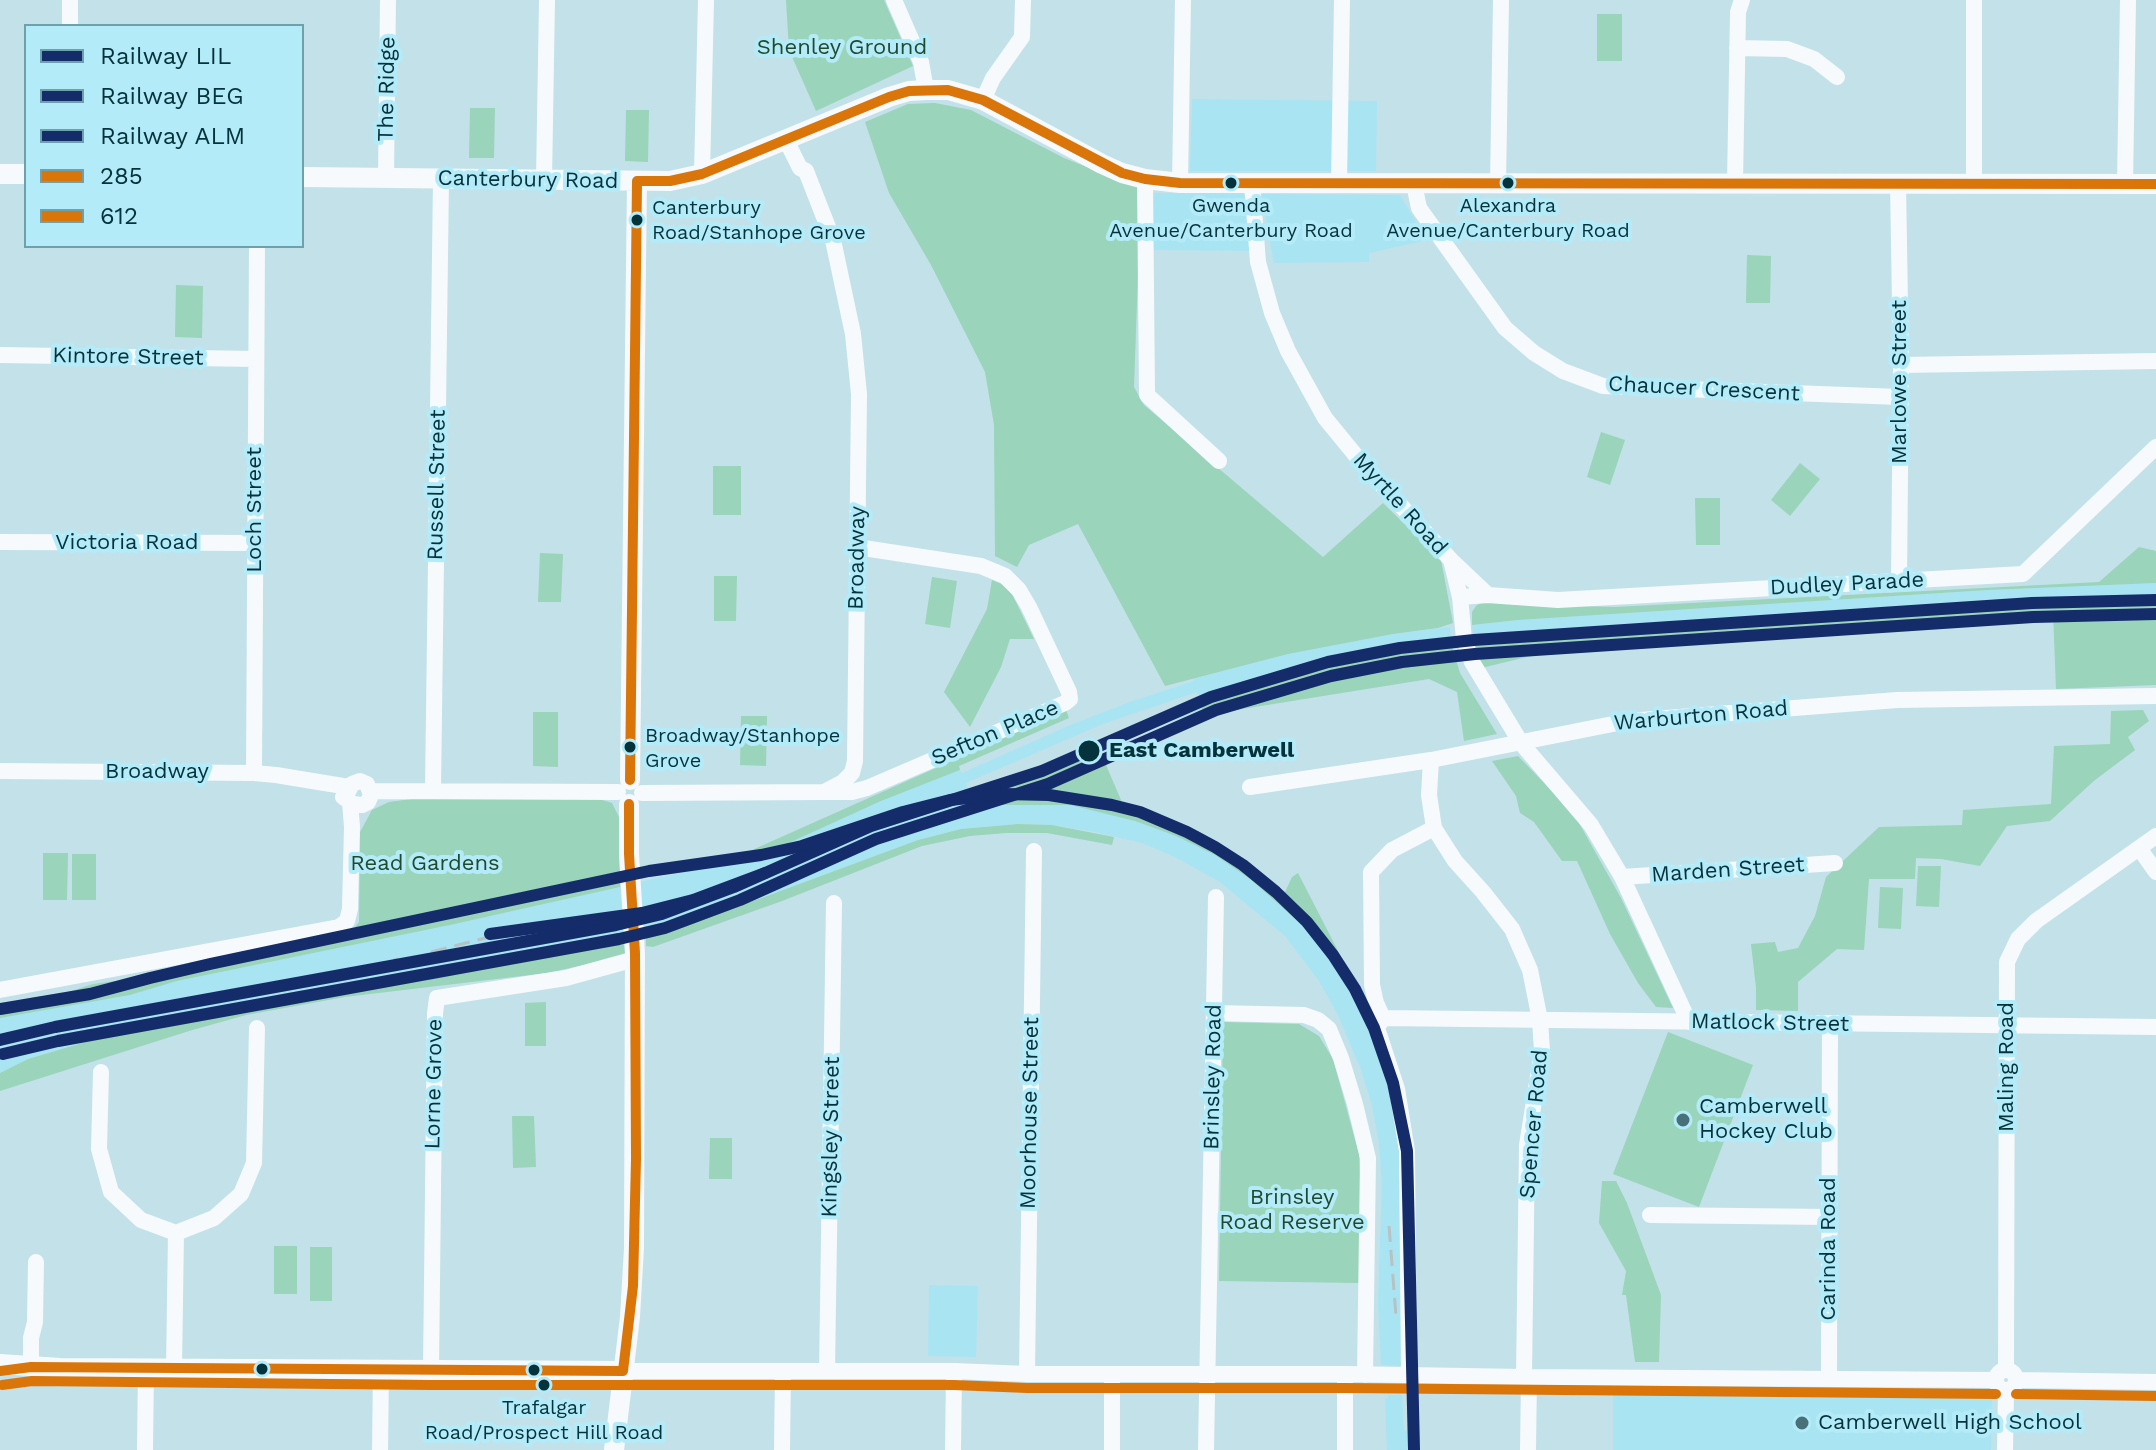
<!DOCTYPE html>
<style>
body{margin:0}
#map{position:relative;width:2156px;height:1450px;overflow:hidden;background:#c3e1e9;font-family:"Work Sans",sans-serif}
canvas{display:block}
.legend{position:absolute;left:24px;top:24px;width:280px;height:224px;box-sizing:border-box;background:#b4ebf8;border:2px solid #6ea1ac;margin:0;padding:10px 14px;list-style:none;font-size:24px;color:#05333b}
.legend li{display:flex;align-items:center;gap:16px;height:40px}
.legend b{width:40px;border:2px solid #6ea1ac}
</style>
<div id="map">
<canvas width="2156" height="1450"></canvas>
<ul class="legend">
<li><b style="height:10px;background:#152c6b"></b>Railway LIL</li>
<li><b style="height:10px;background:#152c6b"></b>Railway BEG</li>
<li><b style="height:10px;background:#152c6b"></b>Railway ALM</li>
<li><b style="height:10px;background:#da7609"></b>285</li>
<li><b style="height:10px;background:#da7609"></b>612</li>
</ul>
</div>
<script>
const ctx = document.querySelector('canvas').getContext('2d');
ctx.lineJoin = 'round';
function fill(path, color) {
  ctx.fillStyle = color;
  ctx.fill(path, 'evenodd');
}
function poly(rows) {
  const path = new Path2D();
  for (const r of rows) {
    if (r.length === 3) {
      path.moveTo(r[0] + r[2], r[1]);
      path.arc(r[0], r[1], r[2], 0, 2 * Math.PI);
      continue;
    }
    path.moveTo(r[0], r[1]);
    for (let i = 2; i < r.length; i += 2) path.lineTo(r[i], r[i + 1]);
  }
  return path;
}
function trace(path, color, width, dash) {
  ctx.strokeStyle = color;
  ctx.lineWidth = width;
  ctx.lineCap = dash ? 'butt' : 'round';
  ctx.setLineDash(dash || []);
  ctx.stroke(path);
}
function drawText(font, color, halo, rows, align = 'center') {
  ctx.font = font + ' "Work Sans",sans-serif';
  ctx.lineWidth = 8;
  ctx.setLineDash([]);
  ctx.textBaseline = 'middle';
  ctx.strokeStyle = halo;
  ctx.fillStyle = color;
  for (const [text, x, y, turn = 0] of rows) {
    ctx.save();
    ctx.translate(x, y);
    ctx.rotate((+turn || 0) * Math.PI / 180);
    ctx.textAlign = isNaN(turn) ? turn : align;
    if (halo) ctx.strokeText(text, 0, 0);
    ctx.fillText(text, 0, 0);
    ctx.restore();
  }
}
fill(poly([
 [1192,99,1377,101,1376,171,1190,171],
 [1150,193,1244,193,1251,251,1149,250],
 [1261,194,1400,195,1427,240,1369,253,1369,262,1274,263],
 [2156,583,2156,605,2100,605,1984,610,1475,646,1472,625,1518,620,1988,590],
 [1450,627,1452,646,1335,665,1253,686,1201,705,1202,709,1100,751,1069,766,968,802,971,805,1070,805,1121,816,1176,836,1215,855,1250,879,1309,931,1339,972,1362,1015,1380,1058,1392,1102,1399,1135,1402,1189,1399,1194,1402,1366,1381,1365,1378,1301,1382,1186,1379,1143,1372,1105,1361,1070,1338,1015,1319,981,1285,936,1220,882,1175,857,1142,843,1095,832,1052,825,1018,824,961,829,918,840,759,899,645,932,640,882,723,863,734,865,758,857,881,801,960,770,962,773,1068,726,1130,702,1194,681,1193,679,1288,654,1393,634],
 [1197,692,1199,699,1074,755,1008,781,969,793,966,783,1103,724],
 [620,887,624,935,455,963,382,978,281,994,136,1027,28,1059,0,1073,0,1018,130,995,177,981,450,925],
 [929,1285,978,1286,976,1357,928,1356],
 [1613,1392,1992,1393,1991,1450,1613,1450],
 [1388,1395,1402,1395,1404,1430,1407,1431,1407,1450,1387,1450,1385,1398,1388,1398]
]), '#a9e4f3');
fill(poly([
 [786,0,884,0,913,66,816,111,789,50],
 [1597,14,1622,14,1622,61,1597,61],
 [935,103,971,110,1064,158,1141,188,1134,387,1144,405,1323,557,1383,503,1441,560,1453,623,1438,628,1393,634,1288,654,1165,686,1078,524,1029,545,1017,567,995,556,994,425,985,372,931,265,889,193,865,122,908,104],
 [470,108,495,108,494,158,469,158],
 [626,110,649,110,648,162,625,161],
 [1747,255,1771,256,1770,303,1746,303],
 [176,285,203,286,202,338,175,337],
 [1601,432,1625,440,1610,485,1587,477],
 [1800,463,1820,479,1790,516,1771,500],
 [713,466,741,466,741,515,713,515],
 [1695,498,1720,498,1720,545,1696,545],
 [2139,547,2156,551,2156,583,1988,590,1518,620,1472,625,1472,612,1476,606,1484,601,1500,604,1614,607,2099,582],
 [540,553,563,554,561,602,538,602],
 [714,576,737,576,736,621,714,621],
 [932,577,957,581,950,628,925,624],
 [992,580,1004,585,1012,594,1034,639,1010,639,1001,667,970,727,944,692,987,609],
 [2100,605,2156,605,2156,685,2056,689,2053,611,1700,633,1634,639,1527,657,1481,668,1475,651,1475,646,1530,642,1984,610],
 [1452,646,1460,673,1497,734,1464,741,1457,692,1429,679,1205,715,1200,705,1253,686,1335,665,1377,657],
 [1066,710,1069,718,959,766,960,770,881,801,758,857,734,865,723,863],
 [2143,710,2149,721,2128,737,2135,750,2095,780,2050,821,2007,826,1980,866,1941,859,1916,858,1915,879,1869,879,1864,950,1837,949,1798,982,1798,1011,1756,1010,1756,988,1751,944,1775,942,1778,952,1798,948,1815,916,1826,877,1879,827,1962,825,1963,810,2051,804,2054,746,2110,744,2111,711],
 [533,712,558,712,558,767,533,766],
 [741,716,767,716,766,766,740,765],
 [1100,751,1124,807,1138,808,1200,832,1228,849,1285,892,1292,877,1298,873,1353,980,1369,1005,1362,1015,1339,972,1309,931,1250,879,1215,855,1176,836,1135,821,1070,805,971,805,967,802,1069,766],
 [1518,756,1574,814,1621,898,1673,1008,1656,1007,1638,983,1610,934,1577,861,1562,861,1534,822,1520,813,1516,796,1492,761],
 [419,798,599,799,612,803,619,817,620,887,450,925,177,981,130,995,0,1018,0,1004,35,997,62,994,93,984,183,972,211,961,346,934,352,931,359,922,360,832,372,810,389,802],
 [1018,824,1052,825,1114,837,1112,845,1047,833,1006,833,970,836,922,846,782,901,653,947,646,946,646,931,759,899,918,840,961,829],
 [43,853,68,853,67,900,43,900],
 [72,854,96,854,96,900,72,900],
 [1918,866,1941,866,1939,907,1916,906],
 [1880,887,1903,888,1901,929,1878,928],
 [624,935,625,954,617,958,547,973,345,997,246,1015,189,1031,0,1091,0,1073,28,1059,177,1015,243,1004,281,994,382,978,455,963],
 [546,1002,546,1046,525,1046,525,1003],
 [1223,1022,1299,1024,1319,1036,1333,1059,1359,1154,1362,1212,1359,1283,1219,1281],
 [1668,1032,1753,1065,1699,1207,1613,1174],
 [512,1116,534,1116,536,1167,513,1168],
 [710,1138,732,1138,732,1179,709,1179],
 [1602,1181,1616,1181,1627,1203,1661,1295,1659,1362,1635,1362,1626,1295,1622,1295,1626,1271,1599,1223],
 [274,1246,297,1246,297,1294,274,1294],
 [310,1247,332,1247,332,1301,310,1301]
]), '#9ad4ba');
trace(poly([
 [894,0,921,62,926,90],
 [70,26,70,0],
 [1737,48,1787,49,1814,59,1837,77],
 [983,100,993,78,1022,37,1023,0],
 [702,174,706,0],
 [386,178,388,0],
 [1145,179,1147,395,1219,461],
 [544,180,547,0],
 [1180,183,1183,0],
 [1735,183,1738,12,1742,0],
 [1898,183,1901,365,1899,582],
 [1974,183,1974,0],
 [1252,184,1258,262,1272,313,1288,351,1325,418,1366,468,1451,560,1460,597,1464,639,1472,662,1521,743,1591,825,1622,877,1689,1022],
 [1339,184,1342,0],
 [1414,184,1419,208,1505,328,1534,353,1563,371,1603,386,1900,397],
 [1498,184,1501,0],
 [2125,184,2128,0],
 [0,355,256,359],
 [1901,365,2156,361],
 [0,542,255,543],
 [1452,561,1488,595],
 [1460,597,1488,595,1558,600,2023,574,2156,447],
 [1431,760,1429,795,1434,828,1455,861,1483,892,1512,929,1530,970,1540,1020,1542,1051,1527,1145,1524,1377],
 [0,771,254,773,276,775,349,787],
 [254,773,257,246],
 [1250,787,1431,760,1628,721,1897,700,2156,696],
 [433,790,441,179],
 [371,791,618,792],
 [827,792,852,792,867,788,1065,703,1070,699,1069,692,1029,607,1019,590,1005,576,981,566,857,547],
 [642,793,824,792,843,782,852,773,855,761,859,394,853,334,833,240,806,171,800,168,786,140],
 [343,797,353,804,362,805,368,802,371,795,367,784,360,781,352,784,347,794],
 [2139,848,2156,872],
 [1622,877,1835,863],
 [0,990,339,927,347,921,350,909,352,827,350,802],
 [1214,1013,1304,1015,1318,1020,1329,1029,1341,1058,1355,1104,1368,1158,1365,1375],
 [1383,1018,2156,1027],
 [1383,1018,1377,1028,1397,1089,1407,1151,1409,1375],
 [1383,1018,1376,1003,1372,985,1371,872,1392,850,1434,828],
 [101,1072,99,1149,111,1192,141,1220,176,1233,214,1218,241,1194,254,1163,257,1028],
 [1650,1215,1829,1217],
 [31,1367,31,1338,35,1322,36,1262],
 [174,1369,176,1233],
 [2006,1380,10],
 [2006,1370,2007,962,2018,939,2036,921,2156,836],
 [431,1371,435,1013,437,998,566,978,635,959],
 [623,1371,954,1371,1027,1374,1345,1374,1524,1377,1996,1380],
 [827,1371,834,903],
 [1027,1374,1034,851],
 [1829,1379,1830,1023],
 [2016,1380,2156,1382],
 [145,1450,146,1369],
 [380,1450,381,1371],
 [782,1450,783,1372],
 [953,1450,954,1371],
 [1112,1450,1112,1375],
 [1206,1450,1216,897],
 [1345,1450,1345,1374],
 [1528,1450,1529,1377],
 [2005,1450,2006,1391]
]), '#f6fafc', 16);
trace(poly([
 [0,174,26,174],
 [302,177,670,181,702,174,889,97,909,91,926,90,948,90,983,100,1102,164,1122,173,1145,179,1180,183,2156,184],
 [630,780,637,181],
 [0,1364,60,1368,623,1371],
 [614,1450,630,1317,634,1248,635,953,629,854,629,804]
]), '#f6fafc', 20);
trace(poly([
 [431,952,501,934],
 [324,979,398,959],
 [1389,1226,1396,1316]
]), '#b7c2c4', 3, [16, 8]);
trace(poly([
 [637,181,670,181,702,174,889,97,909,91,948,90,983,100,1122,173,1145,179,1180,183,2156,184],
 [630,780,637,181],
 [0,1371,31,1367,623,1371],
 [623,1371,633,1286,636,1159,635,953,629,854,629,804]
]), '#da7609', 10);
trace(poly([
 [2,1385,32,1381,431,1385,954,1385,1027,1388,1345,1388,1996,1394],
 [2016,1394,2156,1396]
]), '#da7609', 10);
trace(poly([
 [0,1040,55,1027,616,925,662,914,734,887,871,826,1042,771,1211,697,1328,662,1400,648,1474,640,2032,603,2156,600]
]), '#152c6b', 12);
trace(poly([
 [3,1054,58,1041,619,939,665,928,740,900,876,839,1048,784,1216,710,1331,676,1402,662,1475,654,2033,617,2156,614]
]), '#152c6b', 12);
trace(poly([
 [490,934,642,913,693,900,765,873],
 [0,1009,90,994,150,978,210,964,649,871,761,855,802,846,903,812,950,800,1004,794,1049,795,1112,805,1140,812,1187,832,1215,847,1243,865,1276,892,1307,922,1333,955,1355,989,1374,1028,1393,1083,1407,1151,1414,1450]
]), '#152c6b', 12);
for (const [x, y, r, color] of [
 [1231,183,7,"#05333b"],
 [1508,183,7,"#05333b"],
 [637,220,7,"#05333b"],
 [630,747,7,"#05333b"],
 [1089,751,12,"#05333b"],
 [1683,1120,8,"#487078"],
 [262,1369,7,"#05333b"],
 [534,1370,7,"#05333b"],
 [544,1385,7,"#05333b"],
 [1802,1423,8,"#487078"]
]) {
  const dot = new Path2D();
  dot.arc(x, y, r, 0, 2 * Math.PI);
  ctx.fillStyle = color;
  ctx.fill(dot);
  trace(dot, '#b4ebf8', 3);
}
drawText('20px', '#05333b', '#b4ebf8', [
 ["Gwenda",1231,206],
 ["Avenue/Canterbury Road",1231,231],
 ["Alexandra",1508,206],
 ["Avenue/Canterbury Road",1508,231],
 ["Canterbury",652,208,"left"],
 ["Road/Stanhope Grove",652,233,"left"],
 ["Broadway/Stanhope",645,736,"left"],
 ["Grove",645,761,"left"],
 ["Trafalgar",544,1408],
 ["Road/Prospect Hill Road",544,1433]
]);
drawText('22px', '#204a2f', '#b4ebf8', [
 ["Shenley Ground",842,48],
 ["Read Gardens",425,864],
 ["Brinsley",1292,1198],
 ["Road Reserve",1292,1223]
]);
drawText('22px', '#05333b', '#b4ebf8', [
 ["The Ridge",387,89,-89],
 ["Canterbury Road",528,180,1],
 ["Kintore Street",128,357,1],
 ["Marlowe Street",1900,382,-90],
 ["Chaucer Crescent",1704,389,3],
 ["Russell Street",437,485,-89],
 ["Myrtle Road",1400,504,48],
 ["Loch Street",255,510,-90],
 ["Victoria Road",127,543],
 ["Broadway",857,558,-89],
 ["Dudley Parade",1847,584,-3],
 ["Warburton Road",1701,716,-5],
 ["Sefton Place",995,733,-23],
 ["Broadway",157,772],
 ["Marden Street",1728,870,-4],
 ["Matlock Street",1770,1023,1],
 ["Maling Road",2007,1067,-90],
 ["Brinsley Road",1213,1077,-89],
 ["Lorne Grove",434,1084,-89],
 ["Moorhouse Street",1030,1113,-89],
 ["Spencer Road",1534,1124,-85],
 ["Kingsley Street",831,1137,-89],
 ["Carinda Road",1829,1249,-90]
]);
drawText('bold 22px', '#05333b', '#b4ebf8', [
 ["East Camberwell",1109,751]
], 'left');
drawText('22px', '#05333b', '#b4ebf8', [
 ["Camberwell",1699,1107],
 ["Hockey Club",1699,1132],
 ["Camberwell High School",1818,1423]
], 'left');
</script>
